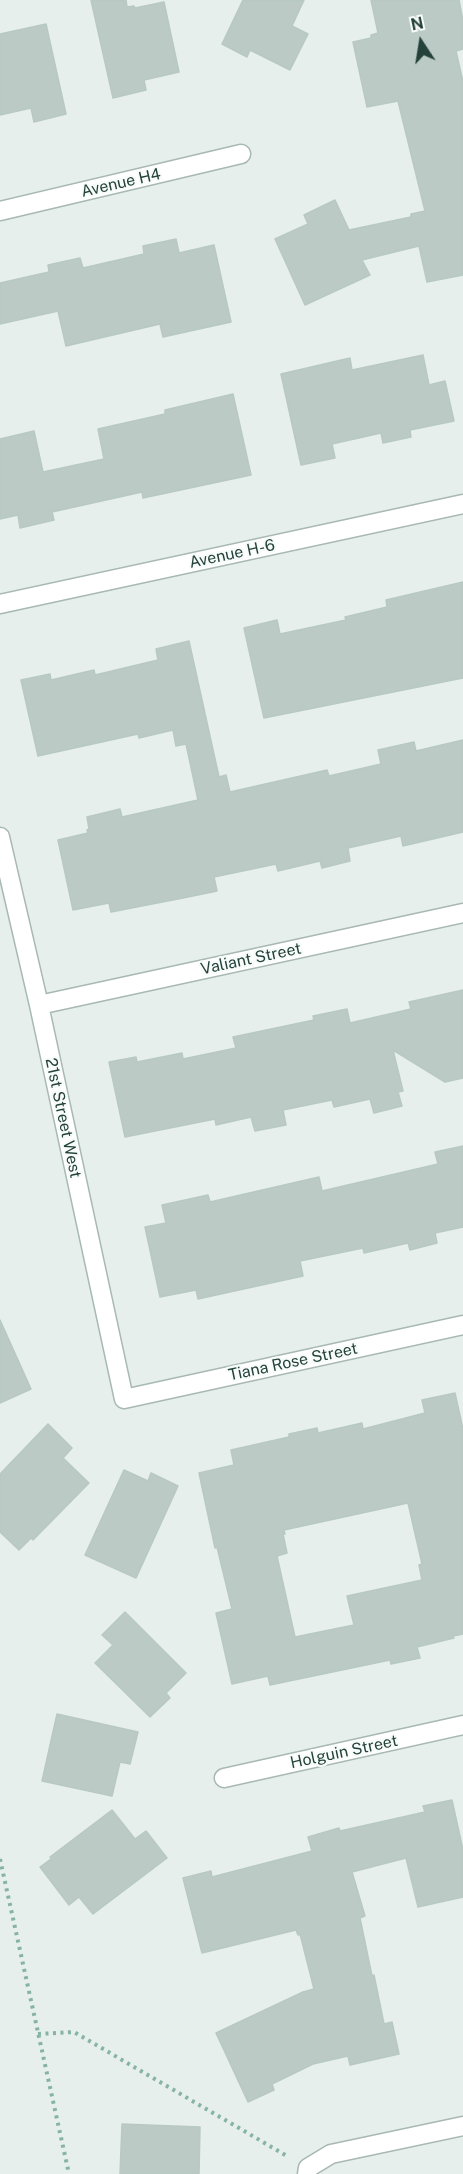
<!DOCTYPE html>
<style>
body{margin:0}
#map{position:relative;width:463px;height:2174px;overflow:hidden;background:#e6efeb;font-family:"Public Sans",sans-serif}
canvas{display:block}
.north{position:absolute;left:391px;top:12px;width:60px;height:60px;-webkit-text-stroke:4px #f7fbf9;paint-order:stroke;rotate:348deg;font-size:16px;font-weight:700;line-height:24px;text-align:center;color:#24423a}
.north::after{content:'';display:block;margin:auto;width:21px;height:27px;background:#24423a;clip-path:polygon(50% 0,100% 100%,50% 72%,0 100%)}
</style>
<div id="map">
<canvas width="463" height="2174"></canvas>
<div class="north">N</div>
</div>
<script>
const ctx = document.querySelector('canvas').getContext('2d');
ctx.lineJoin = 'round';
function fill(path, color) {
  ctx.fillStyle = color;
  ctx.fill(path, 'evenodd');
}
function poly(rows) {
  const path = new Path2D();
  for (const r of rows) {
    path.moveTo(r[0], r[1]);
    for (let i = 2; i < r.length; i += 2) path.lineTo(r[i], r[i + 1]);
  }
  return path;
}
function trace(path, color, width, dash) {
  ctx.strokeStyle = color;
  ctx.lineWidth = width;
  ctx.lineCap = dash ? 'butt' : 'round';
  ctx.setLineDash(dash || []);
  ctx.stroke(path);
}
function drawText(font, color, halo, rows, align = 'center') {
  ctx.font = font + ' "Public Sans",sans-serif';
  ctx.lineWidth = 4.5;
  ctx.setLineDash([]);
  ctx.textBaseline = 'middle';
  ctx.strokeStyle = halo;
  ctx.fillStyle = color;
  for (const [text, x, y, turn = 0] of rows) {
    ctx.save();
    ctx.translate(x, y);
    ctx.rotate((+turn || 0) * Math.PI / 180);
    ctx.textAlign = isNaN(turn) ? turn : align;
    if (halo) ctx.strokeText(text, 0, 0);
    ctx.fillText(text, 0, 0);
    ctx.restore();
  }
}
const building = poly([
 [91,0,126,0,127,7,134,6,135,8,164,2,179,72,144,80,146,90,113,98,91,0],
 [243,0,304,0,292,26,308,34,290,70,250,50,247,57,222,44,243,0],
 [371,0,459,0,463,21,463,49,456,51,463,82,463,275,427,282,419,246,362,260,370,275,305,305,275,239,308,224,304,215,335,200,349,230,411,217,411,214,425,211,398,101,367,107,353,42,371,38,371,35,378,33,371,0],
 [46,24,66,114,34,122,31,108,0,115,0,34,46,24],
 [176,239,179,253,214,245,231,322,163,337,160,324,66,346,58,311,0,324,0,283,49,272,48,265,80,258,83,268,144,254,143,246,176,239],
 [423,355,429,385,445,381,454,421,410,430,411,437,383,443,381,433,332,444,335,458,301,465,281,374,350,358,352,370,423,355],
 [233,394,251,475,143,498,142,492,52,512,54,520,20,528,18,515,0,519,0,439,34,431,43,472,104,459,98,429,165,414,165,410,233,394],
 [463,582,463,678,264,718,244,628,277,620,280,634,346,620,345,617,387,607,386,600,463,582],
 [189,641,219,777,226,775,230,792,327,770,329,776,381,764,378,750,414,742,416,751,463,740,463,832,403,846,401,836,348,848,350,861,322,868,320,861,278,871,276,864,214,877,217,891,183,898,111,912,109,903,73,910,58,840,88,833,87,830,89,829,87,817,120,809,122,817,198,800,186,744,176,746,173,730,139,738,138,734,38,756,21,680,50,674,51,680,94,670,95,675,158,660,156,649,189,641],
 [463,990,463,1078,445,1082,393,1050,403,1091,398,1092,402,1106,374,1113,370,1099,334,1107,332,1100,283,1110,286,1125,255,1131,251,1117,216,1125,215,1119,125,1137,109,1062,136,1057,137,1062,182,1053,183,1059,236,1048,233,1037,314,1020,313,1016,347,1009,350,1023,411,1009,409,1002,463,990],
 [463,1146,463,1227,435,1233,437,1243,410,1250,408,1243,364,1253,363,1248,300,1261,303,1276,198,1299,196,1290,160,1297,145,1227,166,1223,162,1205,208,1195,210,1202,319,1177,322,1191,438,1164,435,1152,463,1146],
 [0,1320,31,1389,0,1403,0,1320],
 [455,1393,463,1429,463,1634,453,1636,454,1638,417,1647,420,1658,391,1664,390,1660,270,1685,268,1676,232,1684,216,1613,232,1609,217,1547,215,1548,199,1473,234,1465,231,1450,289,1437,289,1434,317,1428,318,1433,362,1423,363,1429,425,1413,422,1400,455,1393],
 [408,1503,422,1564,419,1565,422,1580,347,1596,354,1625,295,1637,277,1556,287,1553,283,1534,285,1534,284,1530,408,1503],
 [48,1424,72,1448,63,1458,89,1483,33,1540,31,1538,19,1550,0,1532,0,1474,48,1424],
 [124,1470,148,1481,151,1473,178,1486,136,1578,85,1555,124,1470],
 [125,1612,186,1673,166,1693,170,1698,150,1717,95,1663,113,1645,102,1635,125,1612],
 [57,1714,138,1732,130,1764,120,1762,112,1796,42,1781,57,1714],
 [452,1800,463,1850,463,1897,418,1907,406,1858,352,1872,365,1916,360,1918,372,1976,374,1975,384,2024,392,2022,399,2054,350,2065,348,2056,313,2064,272,2084,274,2090,248,2102,216,2033,303,1992,314,1989,300,1934,298,1935,296,1930,202,1953,183,1878,211,1871,212,1877,312,1851,308,1837,339,1828,340,1831,425,1812,423,1806,452,1800],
 [112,1810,135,1839,146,1831,167,1858,93,1914,79,1897,69,1905,40,1867,51,1859,50,1857,112,1810],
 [122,2124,200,2127,199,2174,120,2174,122,2124]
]);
fill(building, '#bbcac4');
trace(building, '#b8c9c2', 1.5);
const minor = poly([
 [0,211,241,154],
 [0,604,463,504],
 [0,837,39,1005,124,1399,463,1325],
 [39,1005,463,913],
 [224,1778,463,1725],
 [307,2174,308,2168,331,2154,463,2126]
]);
trace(minor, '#a8b8b2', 21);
trace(poly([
 [0,1859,69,2174],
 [38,2034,74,2032,287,2156]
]), '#86b3a5', 4, [3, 4.5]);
trace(minor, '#fff', 18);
drawText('16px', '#24423a', '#f7fbf9', [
 ["Avenue H4",121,183,-13],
 ["Avenue H-6",232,554,-12],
 ["Valiant Street",251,959,-12],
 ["21st Street West",63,1118,78],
 ["Tiana Rose Street",293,1362,-12],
 ["Holguin Street",344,1752,-12]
]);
</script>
